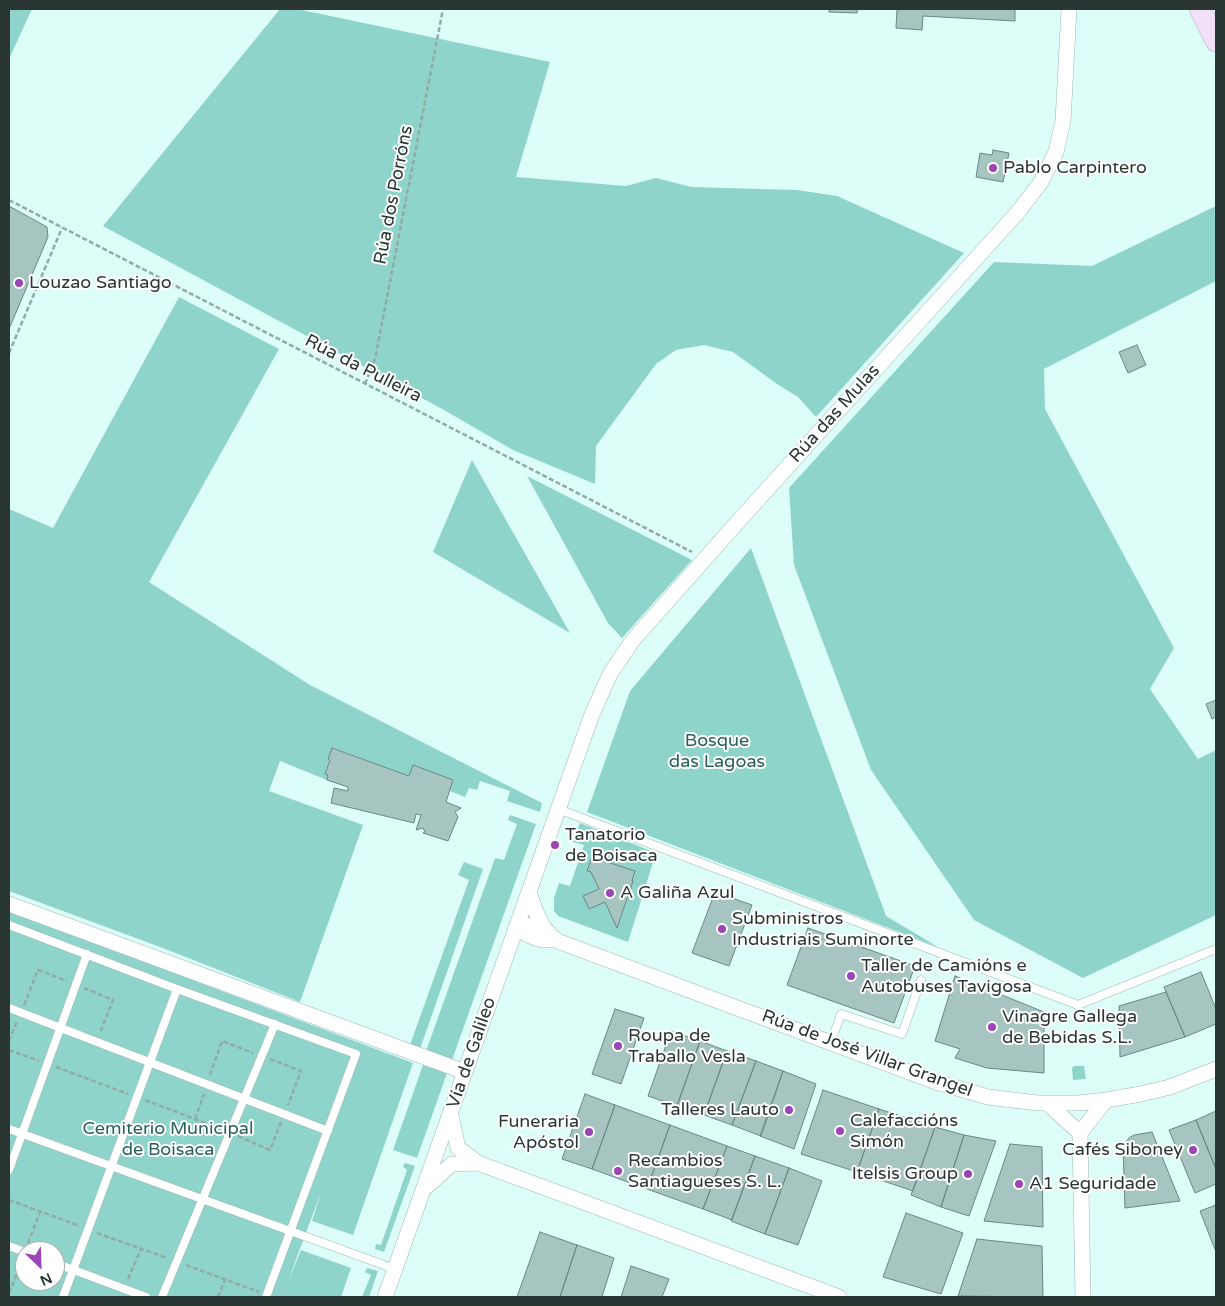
<!DOCTYPE html>
<meta charset="utf-8">
<style>
body{margin:0}
#map{position:relative;width:1225px;height:1306px;overflow:hidden;background:#ddfdf8;font-family:"Varela Round",sans-serif}
canvas{display:block}
.frame{position:absolute;inset:0;border:10px solid #293634;pointer-events:none}
.north{position:absolute;left:15px;top:1241px;width:50px;height:50px;box-sizing:border-box;background:#fff;border:1px solid #a9afae;border-radius:50%;rotate:156deg;font-size:14px;font-weight:700;line-height:20px;text-align:center;color:#293634}
.north::after{content:'';display:block;margin:auto;width:18px;height:22px;background:#9a46b4;clip-path:polygon(50% 0,100% 100%,50% 72%,0 100%)}
</style>
<div id="map">
<canvas width="1225" height="1306"></canvas>
<div class="frame"></div>
<div class="north">N</div>
</div>
<script>
const ctx = document.querySelector('canvas').getContext('2d');
ctx.lineJoin = 'round';
function fill(path, color) {
  ctx.fillStyle = color;
  ctx.fill(path, 'evenodd');
}
function poly(rows) {
  const path = new Path2D();
  for (const r of rows) {
    path.moveTo(r[0], r[1]);
    for (let i = 2; i < r.length; i += 2) path.lineTo(r[i], r[i + 1]);
  }
  return path;
}
function trace(path, color, width, dash) {
  ctx.strokeStyle = color;
  ctx.lineWidth = width;
  ctx.lineCap = dash ? 'butt' : 'round';
  ctx.setLineDash(dash || []);
  ctx.stroke(path);
}
function drawText(font, color, halo, rows, align = 'center') {
  ctx.font = font + ' "Varela Round",sans-serif';
  ctx.lineWidth = 4;
  ctx.setLineDash([]);
  ctx.textBaseline = 'middle';
  ctx.strokeStyle = halo;
  ctx.fillStyle = color;
  for (const [text, x, y, turn = 0] of rows) {
    ctx.save();
    ctx.translate(x, y);
    ctx.rotate((+turn || 0) * Math.PI / 180);
    ctx.textAlign = isNaN(turn) ? turn : align;
    if (halo) ctx.strokeText(text, 0, 0);
    ctx.fillText(text, 0, 0);
    ctx.restore();
  }
}
fill(poly([
 [9,9,32,9,9,59],
 [280,9,297,9,550,62,516,177,626,186,656,178,691,187,797,190,837,196,964,253,816,417,798,397,777,384,733,352,704,345,676,350,656,364,596,446,595,484,513,450,444,410,103,226],
 [1216,206,1216,281,1044,369,1045,409,1174,648,1150,689,1198,759,1216,750,1216,915,1083,978,974,920,871,770,794,565,789,488,994,262,1092,266],
 [179,297,279,349,149,582,310,685,542,803,540,812,507,801,510,791,480,781,477,790,469,788,465,797,450,791,453,780,413,766,409,776,333,748,328,759,330,760,325,773,328,775,327,780,280,761,269,791,363,825,300,1002,168,950,9,891,9,509,53,528],
 [472,460,570,633,433,552],
 [527,476,692,560,622,638,608,623],
 [751,548,886,916,938,947,587,812,630,691],
 [510,815,536,824,452,1060,426,1051,495,858,504,860,517,824,508,820],
 [580,823,656,853,628,942,558,916,554,911,554,898,559,883,570,886,584,845,573,842],
 [464,862,483,869,420,1049,410,1045,469,880,458,875],
 [9,911,413,1063,353,1235,312,1221,321,1192,287,1284,301,1250,351,1268,341,1297,9,1297],
 [25,1251,55,1251,55,1281,25,1281],
 [423,1065,447,1073,417,1158,393,1150],
 [1074,1066,1084,1066,1086,1079,1073,1080,1072,1068],
 [405,1163,415,1166,384,1252,375,1249,376,1244,381,1245,407,1170,403,1167],
 [367,1268,378,1271,369,1297,362,1297,371,1275,365,1272]
]), '#8fd4cb');
const building = poly([
 [829,9,858,9,857,13,829,12,829,9],
 [897,9,1015,9,1015,21,923,16,922,30,896,28,897,9],
 [993,150,1009,153,1003,182,976,177,980,153,992,155,993,150],
 [9,206,47,227,48,237,9,329,9,206],
 [1137,345,1146,365,1128,373,1119,352,1137,345],
 [1216,700,1216,717,1212,719,1206,704,1216,700],
 [332,748,409,776,413,765,453,780,446,802,461,808,455,812,458,817,448,841,423,833,425,832,423,828,416,830,421,815,416,814,414,823,331,803,334,788,348,791,348,787,327,780,328,775,325,774,330,760,328,759,332,748],
 [592,857,635,871,632,881,633,881,617,928,605,902,589,909,583,896,599,889,591,872,587,871,592,857],
 [715,892,752,905,729,966,692,953,715,892],
 [808,928,915,966,894,1023,787,985,808,928],
 [1201,972,1216,1009,1216,1024,1185,1037,1164,987,1201,972],
 [955,976,1044,1012,1044,1073,987,1068,955,1058,960,1049,935,1041,955,976],
 [1166,992,1185,1037,1120,1057,1119,1006,1166,992],
 [615,1009,644,1018,621,1084,592,1074,615,1009],
 [671,1031,700,1041,677,1106,648,1096,671,1031],
 [700,1041,727,1051,704,1115,677,1106,700,1041],
 [727,1051,756,1061,732,1125,704,1115,727,1051],
 [756,1061,783,1071,761,1136,732,1125,756,1061],
 [783,1071,816,1084,794,1149,760,1136,783,1071],
 [823,1090,879,1109,857,1172,801,1154,823,1090],
 [585,1094,615,1105,592,1169,562,1159,585,1094],
 [615,1105,670,1125,647,1189,592,1169,615,1105],
 [879,1109,935,1127,913,1191,857,1172,879,1109],
 [1216,1111,1216,1169,1196,1120,1216,1111],
 [1196,1120,1216,1169,1216,1184,1195,1193,1169,1130,1196,1120],
 [670,1125,727,1146,703,1209,647,1189,670,1125],
 [935,1127,964,1135,941,1207,911,1195,935,1127],
 [1152,1132,1180,1201,1125,1208,1123,1146,1129,1138,1134,1135,1152,1132],
 [964,1135,996,1141,969,1216,941,1207,964,1135],
 [1010,1144,1042,1147,1043,1227,984,1221,1010,1144],
 [727,1146,755,1156,732,1220,703,1209,727,1146],
 [755,1156,789,1168,765,1234,731,1221,755,1156],
 [789,1168,822,1181,798,1245,765,1234,789,1168],
 [1216,1205,1216,1252,1200,1211,1216,1205],
 [906,1213,963,1233,941,1294,883,1277,906,1213],
 [540,1232,577,1245,560,1297,517,1297,540,1232],
 [977,1239,1042,1246,1043,1297,958,1296,977,1239],
 [577,1245,614,1258,602,1297,560,1297,577,1245],
 [631,1266,669,1279,662,1297,621,1297,631,1266]
]);
fill(building, '#a6c5c0');
trace(building, '#6a8783', 1);
const lane = poly([
 [558,809,1078,1005,1216,949],
 [9,925,177,989,356,1054,266,1297],
 [9,1008,328,1131],
 [831,1042,841,1014,902,1034,921,980],
 [9,1129,395,1269],
 [9,1170,87,954],
 [9,1246,25,1252],
 [55,1263,146,1297],
 [63,1297,177,989],
 [162,1297,275,1024]
]);
const street = poly([
 [529,892,536,912,544,928,549,933],
 [9,904,465,1072],
 [555,940,542,940,535,938,526,934,517,925,535,926,560,942,936,1082,988,1097,1038,1103,1079,1103,1106,1100,1141,1094,1170,1087,1216,1069],
 [1047,1103,1080,1133],
 [451,1116,458,1148,478,1163,839,1297],
 [426,1187,452,1164,478,1163],
 [385,1297,591,717,610,674,633,640,735,525,1018,212,1041,182,1056,152,1063,121,1069,9],
 [1083,1297,1080,1133,1106,1100]
]);
const secondary = poly([
 [1200,9,1216,41]
]);
trace(lane, '#9bb9b5', 9);
trace(street, '#9bb9b5', 16);
trace(secondary, '#9bb9b5', 22);
trace(poly([
 [9,200,692,552],
 [9,353,62,228],
 [365,384,375,359,443,9],
 [84,988,113,1000,100,1033],
 [24,1005,38,970,67,981],
 [9,1041,17,1021],
 [9,1050,39,1061],
 [270,1059,301,1071,288,1105],
 [56,1067,128,1094],
 [210,1075,222,1041,253,1053],
 [145,1100,221,1129],
 [195,1119,204,1094],
 [238,1136,270,1150,281,1122],
 [9,1200,80,1226],
 [97,1233,167,1258],
 [28,1243,40,1212],
 [186,1265,259,1292],
 [128,1279,141,1249],
 [9,1293,22,1261],
 [218,1297,225,1280]
]), '#92aba7', 2.5, [5, 2.5]);
trace(lane, '#fff', 8);
trace(street, '#fff', 15);
trace(secondary, '#f2dff8', 21);
for (const [x, y, r, color] of [
 [993,168,5,"#9a46b4"],
 [19,283,5,"#9a46b4"],
 [555,845,5,"#9a46b4"],
 [610,893,5,"#9a46b4"],
 [722,929,5,"#9a46b4"],
 [851,976,5,"#9a46b4"],
 [992,1027,5,"#9a46b4"],
 [618,1046,5,"#9a46b4"],
 [789,1110,5,"#9a46b4"],
 [840,1131,5,"#9a46b4"],
 [589,1132,5,"#9a46b4"],
 [1193,1150,5,"#9a46b4"],
 [618,1171,5,"#9a46b4"],
 [968,1174,5,"#9a46b4"],
 [1019,1184,5,"#9a46b4"]
]) {
  const dot = new Path2D();
  dot.arc(x, y, r, 0, 2 * Math.PI);
  ctx.fillStyle = color;
  ctx.fill(dot);
  trace(dot, '#fff', 2);
}
drawText('18px', '#293634', '#fff', [
 ["Pablo Carpintero",1003,168],
 ["Louzao Santiago",29,283],
 ["Tanatorio",565,835],
 ["de Boisaca",565,856],
 ["A Galiña Azul",620,893],
 ["Subministros",732,919],
 ["Industriais Suminorte",732,940],
 ["Taller de Camións e",861,966],
 ["Autobuses Tavigosa",861,987],
 ["Vinagre Gallega",1002,1017],
 ["de Bebidas S.L.",1002,1038],
 ["Roupa de",628,1036],
 ["Traballo Vesla",628,1057],
 ["Talleres Lauto",779,1110,"right"],
 ["Calefaccións",850,1121],
 ["Simón",850,1142],
 ["Funeraria",579,1122,"right"],
 ["Apóstol",579,1143,"right"],
 ["Cafés Siboney",1183,1150,"right"],
 ["Recambios",628,1161],
 ["Santiagueses S. L.",628,1182],
 ["Itelsis Group",958,1174,"right"],
 ["A1 Seguridade",1029,1184]
], 'left');
drawText('18px', '#293634', '#fff', [
 ["Rúa dos Porróns",394,195,-79],
 ["Rúa da Pulleira",363,369,27],
 ["Rúa das Mulas",835,414,-48],
 ["Vía de Galileo",472,1053,-71],
 ["Rúa de José Villar Grangel",867,1054,20]
]);
drawText('18px', '#29605a', '#fff', [
 ["Bosque",717,741],
 ["das Lagoas",717,762],
 ["Cemiterio Municipal",168,1129],
 ["de Boisaca",168,1150]
]);
</script>
